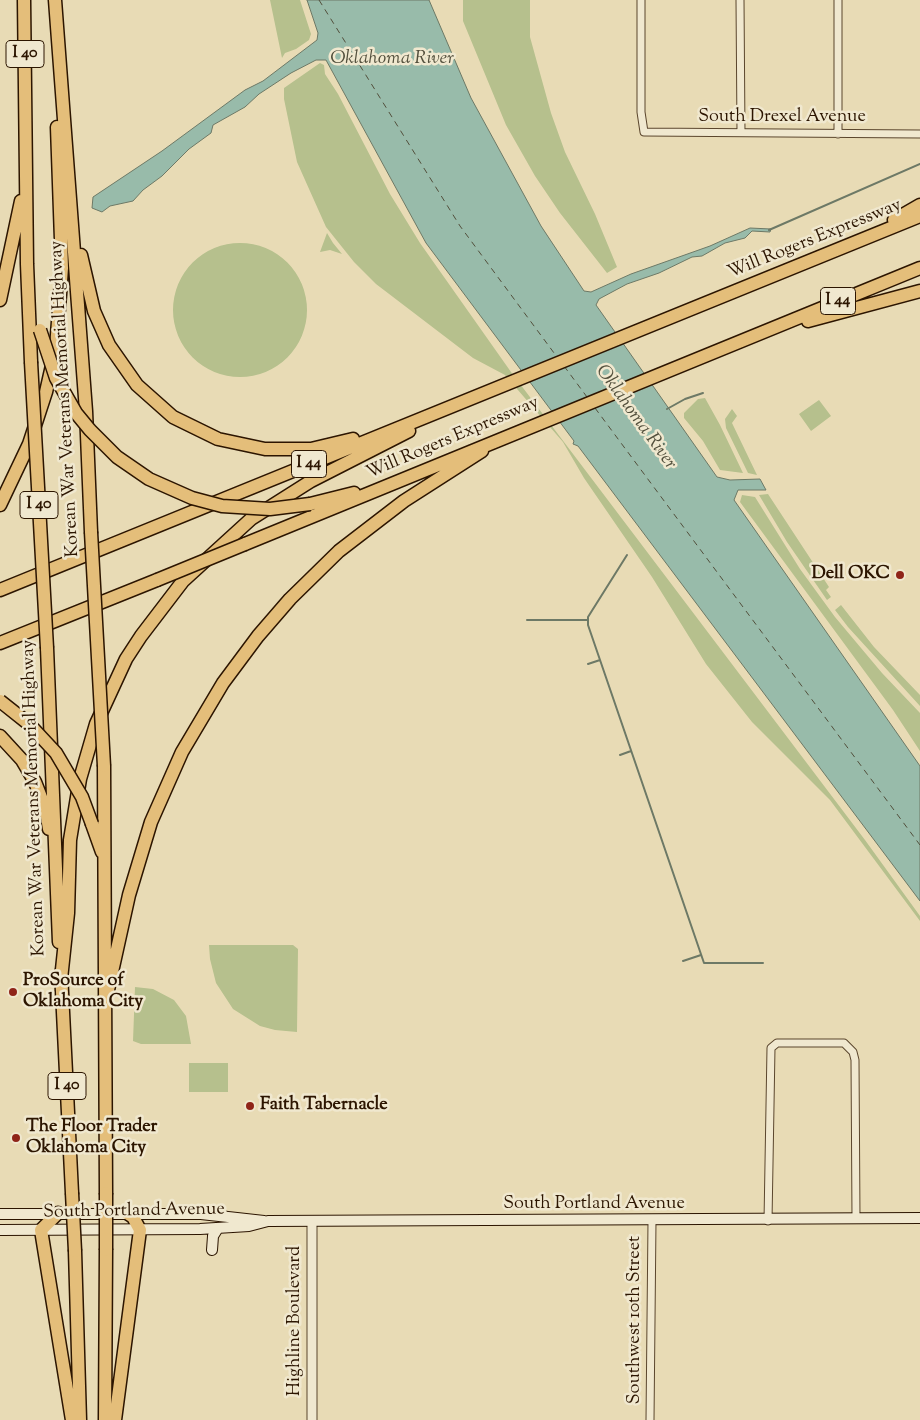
<!DOCTYPE html>
<style>
body{margin:0}
canvas{display:block;background:#e8dbb5}
</style>
<canvas width="920" height="1420"></canvas>
<script>
const ctx = document.querySelector('canvas').getContext('2d');
ctx.lineJoin = 'round';
function fill(path, color) {
  ctx.fillStyle = color;
  ctx.fill(path, 'evenodd');
}
function poly(rows) {
  const path = new Path2D();
  for (const r of rows) {
    if (r.length === 3) {
      path.moveTo(r[0] + r[2], r[1]);
      path.arc(r[0], r[1], r[2], 0, 2 * Math.PI);
      continue;
    }
    path.moveTo(r[0], r[1]);
    for (let i = 2; i < r.length; i += 2) path.lineTo(r[i], r[i + 1]);
  }
  return path;
}
function trace(path, color, width, dash) {
  ctx.strokeStyle = color;
  ctx.lineWidth = width;
  ctx.lineCap = dash ? 'butt' : 'round';
  ctx.setLineDash(dash || []);
  ctx.stroke(path);
}
function drawText(font, color, halo, rows, align = 'center') {
  ctx.font = font + ' "Sorts Mill Goudy",serif';
  ctx.lineWidth = 5;
  ctx.setLineDash([]);
  ctx.textBaseline = 'middle';
  ctx.strokeStyle = halo;
  ctx.fillStyle = color;
  for (const [text, x, y, turn = 0] of rows) {
    ctx.save();
    ctx.translate(x, y);
    ctx.rotate((+turn || 0) * Math.PI / 180);
    ctx.textAlign = isNaN(turn) ? turn : align;
    if (halo) ctx.strokeText(text, 0, 0);
    ctx.fillText(text, 0, 0);
    ctx.restore();
  }
}
fill(poly([
 [270,0,300,0,311,34,309,40,296,49,285,53,282,58],
 [463,0,530,0,530,37,551,113,565,152,595,214,617,267,607,273,560,213,535,176,506,125,463,21],
 [320,63,324,65,325,74,338,94,390,194,420,243,511,372,865,840,920,916,920,921,830,800,752,722,706,664,652,577,584,478,563,442,530,404,505,375,473,358,376,284,354,262,326,227,297,162,284,99,284,88],
 [327,233,333,243,342,254,330,250,320,252],
 [240,310,67],
 [705,398,720,425,743,473,720,470,703,441,684,418,684,413,698,399],
 [819,400,831,416,811,431,799,414],
 [732,409,737,416,732,423,757,475,748,473,726,428,725,419],
 [768,494,829,587,826,590,831,597,827,600,787,542,759,495],
 [742,495,755,497,800,569,835,617,882,673,920,713,920,751,893,710,740,502],
 [841,605,874,647,920,695,920,706,848,627,835,610],
 [209,945,293,945,298,949,297,1032,275,1030,260,1026,233,1009,216,983,210,959],
 [135,987,153,989,174,1000,186,1016,191,1044,141,1044,133,1041],
 [189,1063,228,1063,228,1092,189,1092]
]), '#b6c08d');
const water = poly([
 [307,0,429,0,471,98,541,226,584,291,591,292,631,274,710,246,750,228,771,229,770,232,752,231,745,238,725,243,702,256,692,257,659,273,627,284,599,299,596,305,717,477,730,480,760,479,766,490,738,490,734,500,920,766,920,901,578,446,573,444,574,441,426,243,326,60,316,60,291,73,259,94,245,107,213,125,211,133,189,149,162,176,143,190,133,201,110,206,102,212,92,208,93,197,162,151,245,90,263,81,317,40,318,33,307,0]
]);
fill(water, '#98bbaa');
trace(water, '#6d7966', 1);
trace(poly([
 [769,230,920,164],
 [667,409,685,399,703,393],
 [627,555,588,617,588,625,704,963,763,963],
 [527,620,587,620],
 [588,664,600,660],
 [620,755,631,751],
 [683,961,701,955]
]), '#6d7966', 2);
trace(poly([
 [319,0,460,226,557,357],
 [564,366,587,397],
 [595,408,920,845]
]), '#524f3c', 1, [6, 5]);
const minor = poly([
 [641,0,641,112,644,132,920,134],
 [740,0,741,132],
 [838,0,838,134],
 [768,1221,771,1048,777,1043,844,1043,853,1052,855,1060,856,1218],
 [650,1420,652,1221]
]);
const tertiary = poly([
 [312,1221,312,1420]
]);
const secondary = poly([
 [0,1214,201,1214,264,1221],
 [0,1230,200,1229,249,1226,268,1221,920,1218],
 [212,1250,213,1236,218,1228]
]);
const motorway = poly([
 [24,0,27,264,31,362],
 [55,0,86,411,91,532],
 [894,220,920,205],
 [81,255,94,311,109,345,137,385,173,417,218,439,265,449,311,449,353,439],
 [0,300,21,201],
 [808,321,920,291],
 [310,504,354,493],
 [0,505,29,444,46,392,56,348,62,268,57,127],
 [245,544,920,268],
 [0,590,920,216],
 [0,643,157,580],
 [47,648,59,942],
 [0,736,22,760,35,782,46,810,49,829],
 [104,766,106,1193],
 [92,824,102,852],
 [61,972,72,1193],
 [61,979,68,913,70,840,80,779,96,724,126,659,141,636,183,581,251,519,311,481,409,431],
 [106,999,129,895,151,822,182,752,223,683,258,636,290,599,339,551,404,501,482,451],
 [58,1213,41,1230,72,1420],
 [75,1251,80,1420],
 [105,1420,106,1250],
 [115,1420,140,1230,133,1217,127,1213]
]);
trace(minor, '#5b462d', 9);
trace(tertiary, '#5b462d', 11);
trace(secondary, '#2c1500', 12);
trace(motorway, '#2c1500', 15);
trace(minor, '#f0e8cf', 7);
trace(tertiary, '#f0e8cf', 9);
trace(secondary, '#f0e8cf', 10);
trace(motorway, '#e4be7a', 12);
const motorwayBridge = poly([
 [40,330,56,378,76,413,90,430,117,457,149,479,192,498,222,506,270,509,310,504],
 [31,362,47,648],
 [91,532,104,766],
 [157,580,245,544],
 [0,701,29,724,56,753,82,797,92,824],
 [72,1193,75,1251],
 [106,1193,106,1250]
]);
trace(motorwayBridge, '#2c1500', 15, []);
trace(motorwayBridge, '#e4be7a', 12);
for (const [x, y, r, color] of [
 [900,575,5,"#8f2418"],
 [13,992,5,"#8f2418"],
 [250,1106,5,"#8f2418"],
 [16,1138,5,"#8f2418"]
]) {
  const dot = new Path2D();
  dot.arc(x, y, r, 0, 2 * Math.PI);
  ctx.fillStyle = color;
  ctx.fill(dot);
  trace(dot, '#f0e8cf', 2);
}
for (const [x, y, w] of [
 [25,54,38],
 [838,301,35],
 [309,464,35],
 [39,505,38],
 [67,1086,38]
]) {
  const box = new Path2D();
  box.roundRect(x - w / 2, y - 13.5, w, 27, 4);
  ctx.fillStyle = '#f0e8cf';
  ctx.fill(box);
  trace(box, '#2c1500', 1);
}
drawText('bold 16px', '#2c1500', null, [
 ["I 40",25,54],
 ["I 44",838,301],
 ["I 44",309,464],
 ["I 40",39,505],
 ["I 40",67,1086]
]);
drawText('18px', '#2c1500', '#f0e8cf', [
 ["South Drexel Avenue",782,118],
 ["Will Rogers Expressway",815,240,-22],
 ["Korean War Veterans Memorial Highway",66,399,-93],
 ["Will Rogers Expressway",453,439,-23],
 ["Korean War Veterans Memorial Highway",35,798,-92],
 ["South Portland Avenue",594,1205],
 ["South Portland Avenue",134,1212,-1],
 ["Southwest 10th Street",636,1320,-90],
 ["Highline Boulevard",296,1321,-90]
]);
drawText('bold 18px', '#2c1500', '#f0e8cf', [
 ["Dell OKC",890,575,"right"],
 ["ProSource of",23,982],
 ["Oklahoma City",23,1003],
 ["Faith Tabernacle",260,1106],
 ["The Floor Trader",26,1128],
 ["Oklahoma City",26,1149]
], 'left');
drawText('italic 19px', '#524f3c', '#f0e8cf', [
 ["Oklahoma River",392,60],
 ["Oklahoma River",635,418,54]
]);
</script>
